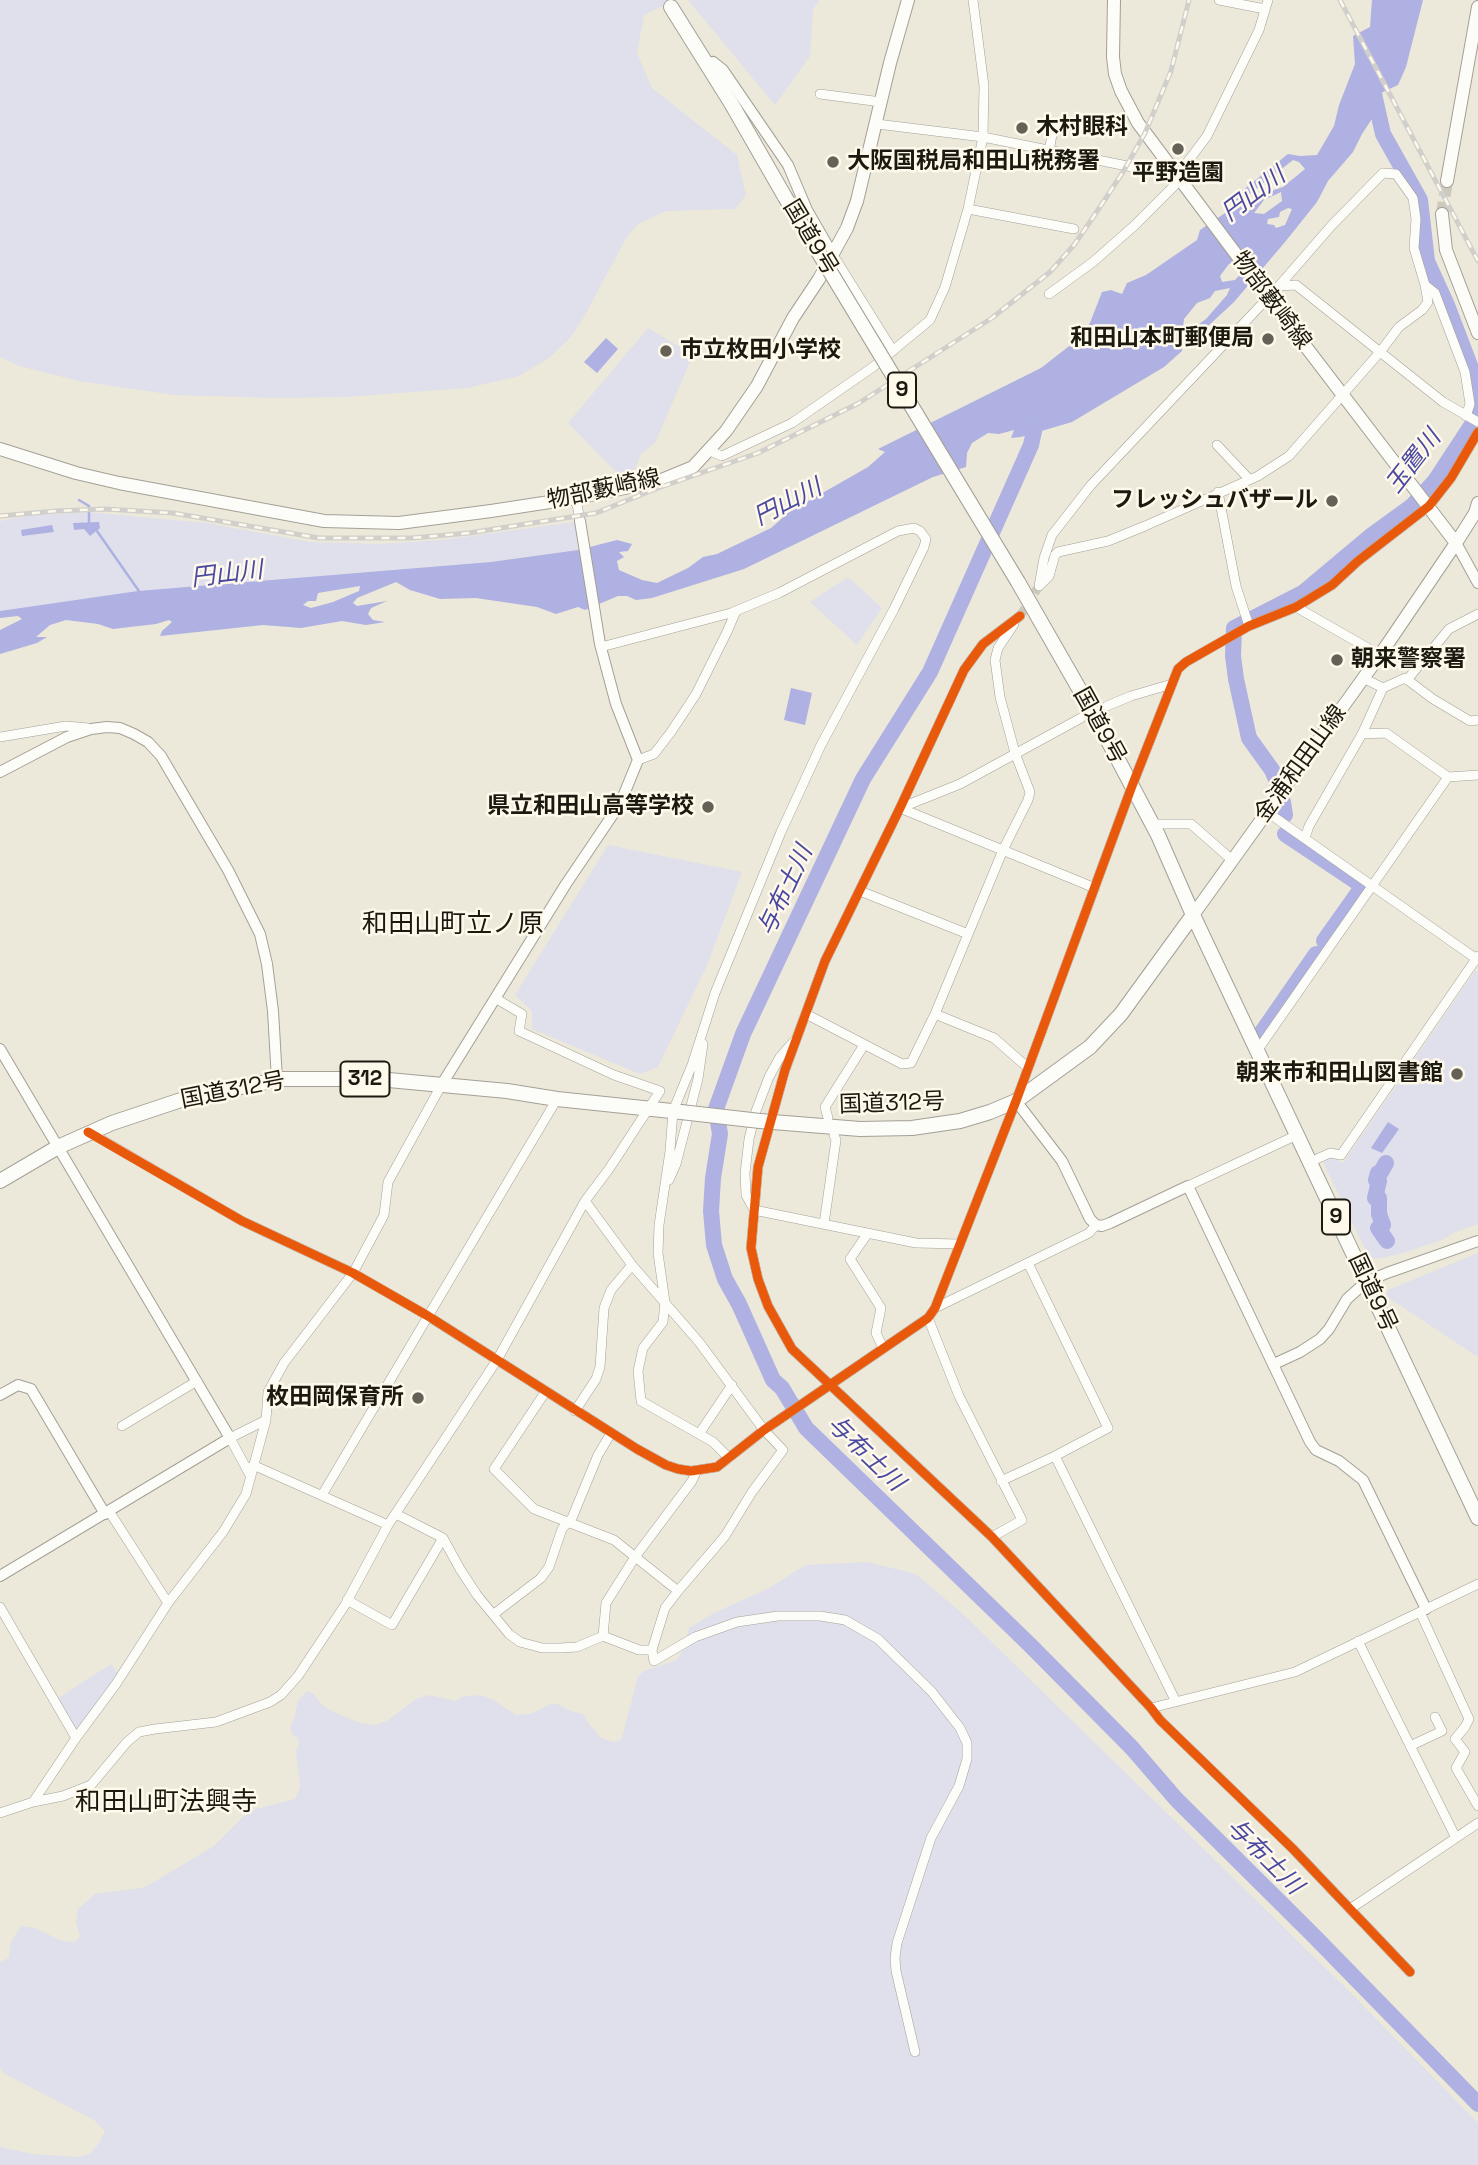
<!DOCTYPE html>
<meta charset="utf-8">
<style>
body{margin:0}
canvas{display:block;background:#ece8da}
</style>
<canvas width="1478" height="2165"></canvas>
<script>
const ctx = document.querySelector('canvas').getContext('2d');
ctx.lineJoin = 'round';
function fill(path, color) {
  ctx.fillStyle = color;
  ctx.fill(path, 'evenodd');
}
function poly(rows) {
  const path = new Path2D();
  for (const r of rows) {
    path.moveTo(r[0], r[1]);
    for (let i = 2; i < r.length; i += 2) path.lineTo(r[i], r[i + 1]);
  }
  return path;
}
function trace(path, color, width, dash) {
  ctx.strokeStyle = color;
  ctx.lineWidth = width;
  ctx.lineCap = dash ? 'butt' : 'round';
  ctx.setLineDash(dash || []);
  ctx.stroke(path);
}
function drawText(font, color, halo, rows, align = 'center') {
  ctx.font = font + ' "Space Grotesk","Noto Sans JP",sans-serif';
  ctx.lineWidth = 5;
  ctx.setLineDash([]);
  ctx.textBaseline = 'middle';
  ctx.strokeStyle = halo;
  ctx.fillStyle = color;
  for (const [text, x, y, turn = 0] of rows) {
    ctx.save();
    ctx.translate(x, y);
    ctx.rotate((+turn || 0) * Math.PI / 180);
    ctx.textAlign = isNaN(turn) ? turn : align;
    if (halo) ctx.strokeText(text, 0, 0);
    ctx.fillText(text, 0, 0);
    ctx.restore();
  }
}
fill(poly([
 [0,0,674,0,644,15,637,53,652,88,737,155,746,195,735,209,666,211,638,224,626,238,584,317,570,338,549,358,519,376,467,388,346,397,276,398,174,395,79,381,19,366,0,357],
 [688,0,820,0,813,9,810,56,775,105],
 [648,328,693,355,655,443,641,454,633,474,620,476,568,423],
 [87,512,206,523,310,542,378,544,442,540,575,522,578,550,491,562,0,611,0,521,26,516],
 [848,577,882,608,857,645,810,602],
 [608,845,742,872,708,963,658,1067,640,1074,532,1029,532,1011,515,995],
 [1475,971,1478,971,1478,1224,1455,1232,1442,1240,1400,1254,1376,1259,1369,1257,1323,1162,1333,1157,1343,1163],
 [1478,1253,1478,1357,1386,1296,1388,1290],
 [867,1562,916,1574,963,1614,1353,1995,1478,2123,1478,2165,0,2165,0,2147,33,2154,77,2157,90,2154,99,2143,105,2131,94,2120,3,2073,0,2067,0,1962,9,1958,10,1944,21,1926,35,1928,62,1941,75,1942,80,1936,76,1922,78,1909,95,1894,142,1888,154,1882,214,1846,244,1816,256,1809,295,1799,300,1787,296,1751,299,1744,298,1738,292,1734,290,1728,295,1715,298,1701,307,1691,313,1693,321,1704,333,1712,360,1723,374,1725,387,1721,416,1699,429,1695,456,1701,461,1697,480,1695,492,1699,516,1715,530,1714,551,1704,558,1704,570,1711,584,1714,587,1721,601,1738,614,1742,620,1740,623,1734,638,1676,644,1671,677,1660,684,1648,689,1628,714,1613,769,1588,806,1565],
 [111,1664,118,1673,76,1738,55,1700]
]), '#dfe0eb');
fill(poly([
 [1372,0,1423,0,1406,67,1398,85,1381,93,1383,102,1362,134,1353,152,1328,181,1317,202,1285,242,1234,302,1193,340,1185,338,1182,345,1182,351,1164,367,1072,422,1021,437,1011,438,1014,430,999,434,988,433,972,443,967,453,966,467,933,477,744,569,652,598,636,600,627,596,618,596,585,610,578,607,556,614,537,607,476,598,440,599,410,590,396,582,357,598,353,603,357,606,387,601,371,608,368,614,373,620,385,622,366,625,342,621,301,628,263,625,160,636,162,631,172,622,169,620,156,624,113,629,98,624,66,620,50,625,36,637,47,637,37,643,0,654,0,630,22,619,18,616,0,618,0,611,138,591,491,562,578,550,617,540,632,544,628,551,619,552,624,557,617,561,619,570,642,580,657,583,688,568,703,557,717,554,771,528,789,512,868,467,885,452,878,449,1041,368,1086,333,1102,292,1111,290,1122,294,1127,283,1146,275,1197,240,1200,230,1231,209,1237,195,1288,154,1300,156,1317,155,1334,126,1339,105,1355,64,1353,36,1370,27],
 [1293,160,1299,162,1305,169,1283,187,1259,195,1242,204,1246,197],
 [1281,192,1282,201,1264,214,1254,213,1264,200],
 [1288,208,1292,209,1285,225,1276,228,1274,225,1267,224,1268,219,1279,217,1280,212],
 [1256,256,1255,259,1235,280,1222,282,1220,276,1229,264],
 [1230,288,1227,295,1206,319,1192,329,1183,327,1184,319,1197,303,1210,298,1215,291],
 [360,586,359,591,333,602,311,608,303,605,308,601,316,601,318,593],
 [606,338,618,349,597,373,584,362],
 [99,522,100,528,90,536,84,529,74,530,73,523],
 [52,525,54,532,22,536,21,530],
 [791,688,812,693,805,725,784,720],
 [1388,1122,1399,1129,1382,1153,1371,1148]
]), '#aeb1e2');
trace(poly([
 [79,500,89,506,89,522],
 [97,531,141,594]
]), '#aeb1e2', 2.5);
trace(poly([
 [1038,413,1031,445,930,672,863,779,743,1034,716,1109,720,1134,713,1178,711,1211,714,1245,725,1279,739,1304,773,1380,782,1388,806,1428,1030,1645,1132,1748,1176,1799,1314,1936,1478,2104],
 [1278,784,1272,770,1249,738,1236,679,1233,656,1234,628,1304,592,1372,535,1412,506,1435,481,1475,420,1477,394,1471,368,1447,305,1427,261,1420,200,1383,134,1374,94],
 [1283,802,1285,815],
 [1285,834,1363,886,1324,941],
 [1262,1032,1316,954],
 [1386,1163,1381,1172,1378,1173,1376,1180,1379,1181,1375,1198,1379,1198,1379,1214,1383,1225,1378,1228,1387,1241]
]), '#aeb1e2', 16);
trace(poly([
 [1020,616,1039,586]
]), '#cdc9bc', 9, [9, 4.5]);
trace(poly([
 [1442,214,1447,181]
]), '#cdc9bc', 12, [12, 6]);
const minor = poly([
 [1219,0,1265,9],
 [820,94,881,102],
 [877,124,983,137,1177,176,1207,136,1259,30,1268,0],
 [1049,151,1054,124,1072,122],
 [968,209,1074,229],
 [833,255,893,351],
 [1279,286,1332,225,1383,173,1396,174,1413,198,1416,219,1414,248,1425,285,1435,293,1465,372,1470,404,1466,416],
 [1049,294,1093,262,1135,225,1180,180],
 [1217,445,1249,479],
 [710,451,722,456,792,423,873,367,930,320,945,287,968,209,983,137,984,86,973,0],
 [1218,492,1236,586,1249,626],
 [576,498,580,521],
 [1040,585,1049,576,1055,555,1058,552,1108,541,1145,526,1258,476,1289,456,1380,352,1399,327,1422,310,1428,302,1425,285],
 [1039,586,1044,558,1052,535,1091,485,1279,286,1296,285,1443,402,1478,422],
 [1296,607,1380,655],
 [1020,616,983,644,964,670,900,808,825,961,785,1070,758,1167,751,1248,758,1279,768,1306,792,1349,992,1537,1151,1708,1160,1720,1293,1849,1410,1972],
 [601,647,731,613,779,593,898,531,914,528,920,531,926,539,924,547,894,609,821,745,781,832,715,993,692,1065,673,1111,670,1151,659,1225,658,1253,665,1302,663,1322,643,1348,638,1371,641,1401,713,1442,729,1458],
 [1363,678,1383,688,1405,678,1433,699,1470,721,1478,720],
 [1407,680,1449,629,1478,614],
 [1107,706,1131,696,1172,684],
 [1362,734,1383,688],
 [0,737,66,726,88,728],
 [638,760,654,754,671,732,696,694,727,632,736,611],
 [900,808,1095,888],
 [900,808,960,784,1081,718],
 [1267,812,1478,960],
 [1152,824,1191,824,1232,860],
 [1305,838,1309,826,1362,734,1386,733,1448,777,1478,775],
 [860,891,968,934],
 [806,1014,902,1064,911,1063,935,1014,1003,850,1028,800,1030,792,1015,753,1000,697,995,660,998,648,1014,624],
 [935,1014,994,1038,1027,1067],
 [795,1040,780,1057,769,1077,756,1111,749,1139,745,1173,746,1195,754,1210,916,1243,960,1244],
 [1257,1051,1448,777],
 [828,1118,825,1107,864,1045],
 [89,1132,242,1221,353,1273,428,1316,637,1449,666,1465,678,1469,691,1471,717,1467,764,1430,928,1318,935,1308,1016,1101,1132,786,1178,669,1186,662,1249,626,1296,607,1332,585,1358,561,1429,506,1451,478,1478,432],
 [1310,1162,1330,1153,1341,1155,1478,956],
 [669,1180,676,1164,698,1079,703,1044],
 [1188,1186,1297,1135],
 [585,1201,632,1265,699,1342,764,1430,783,1450,752,1492,725,1536,678,1591,665,1608,652,1650,654,1661,695,1637,737,1622,778,1616,820,1616,845,1620,878,1639,932,1692,960,1728,967,1743,967,1759,959,1786,931,1838,897,1943,895,1958,896,1971,915,2052],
 [824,1224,836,1140,834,1135],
 [868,1233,850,1259,881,1308,876,1333,883,1348],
 [935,1308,1089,1233,1096,1225],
 [928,1318,959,1396,1022,1520,992,1537],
 [546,1391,494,1469,534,1509,614,1540,678,1591],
 [575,1411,596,1379,600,1367,604,1308,611,1290,632,1265],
 [122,1426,197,1381],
 [699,1434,732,1385],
 [1055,1456,1176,1702],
 [253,1465,388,1525],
 [251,1477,230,1438,266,1420],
 [1001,1481,1055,1456,1108,1428,1028,1263],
 [322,1495,557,1099],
 [109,1511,168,1603],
 [396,1514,443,1538,460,1569,477,1595,509,1634,520,1642,542,1648,560,1648,577,1647,603,1636,639,1650,652,1650],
 [347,1600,392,1625,443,1538],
 [0,1607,76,1738],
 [1420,1612,1469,1719,1465,1727,1455,1739,1465,1752,1456,1768,1478,1806],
 [494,1614,541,1578,549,1567,562,1529,572,1518,598,1455,611,1433],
 [603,1636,606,1603,635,1557,692,1481,697,1470],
 [1358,1641,1456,1838],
 [1151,1708,1295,1672,1478,1584],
 [1410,1746,1442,1731,1435,1717],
 [33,1802,76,1738,116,1684,168,1603,223,1532,246,1494,266,1420,268,1392,284,1363,353,1273,384,1215,388,1182,442,1084],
 [0,1813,33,1802,63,1796,91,1785,127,1742,139,1732,155,1729,216,1722,270,1702,281,1695,298,1676,345,1605,388,1525,497,1360,585,1201,609,1169,660,1091,614,1075,519,1031,522,1014,495,998],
 [1350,1909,1478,1823]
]);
const tertiary = poly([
 [707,66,713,62,723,70,788,165,807,210,833,255],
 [1456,543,1478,583],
 [0,772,67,737,91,729,107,727,120,728,134,734,148,742,161,756,228,870,260,934,267,964,273,1011,277,1080],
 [0,1049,230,1438,0,1576],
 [442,1084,566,884,620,804,638,760,616,704,600,644,580,521],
 [1016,1101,1062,1161,1090,1219,1096,1225,1102,1226,1110,1223,1188,1186,1310,1442,1316,1450,1339,1461,1363,1480,1426,1609],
 [1274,1364,1300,1352,1320,1339,1329,1329,1347,1299,1366,1282,1387,1273,1478,1241],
 [0,1395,18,1385,31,1389,105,1514]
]);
const secondary = poly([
 [1114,0,1113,57,1115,74,1121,91,1138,123,1277,309,1456,543],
 [1447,181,1478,7],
 [1442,214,1446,250,1478,333],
 [0,449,76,473,119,483,324,521,399,523,491,511,576,498,659,481,693,467,726,431,757,386,793,318,819,279,847,228,857,201,890,63,908,0],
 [1193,915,1380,655,1456,543,1475,513,1478,503]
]);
const trunk = poly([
 [671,7,731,103,785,197],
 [1018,582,1097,720,1158,835,1193,915,1478,1518],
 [760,1121,860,1129,912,1128,960,1121,990,1112,1016,1101,1090,1047,1121,1014,1193,915],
 [0,1181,58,1147,112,1123,187,1098,281,1079,378,1079,507,1091,557,1099,681,1112]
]);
trace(minor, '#a4a096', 10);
trace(tertiary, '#a4a096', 12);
trace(secondary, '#a4a096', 14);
trace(trunk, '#a4a096', 16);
trace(minor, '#fcfcf9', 9);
trace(tertiary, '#fcfcf9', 10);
trace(secondary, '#fcfcf9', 12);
trace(trunk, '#fcfcf9', 14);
const rail = poly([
 [1340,0,1478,261],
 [0,516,56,511,105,509,173,513,319,538,412,538,469,533,596,513,658,488,758,453,859,403,992,318,1050,272,1074,245,1094,216,1123,172,1145,133,1171,71,1189,0]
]);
trace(rail, '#d1cfcc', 5);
trace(rail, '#fef9ea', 2.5, [8]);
const trunkBridge = poly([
 [785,197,1018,582],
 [681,1112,760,1121]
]);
trace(trunkBridge, '#a4a096', 16, []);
trace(trunkBridge, '#fcfcf9', 14);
trace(poly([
 [1020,616,983,644,964,670,900,808,825,961,785,1070,758,1167,751,1248,758,1279,768,1306,792,1349,992,1537,1151,1708,1160,1720,1293,1849,1410,1972],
 [88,1132,242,1221,353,1273,428,1316,637,1449,666,1465,678,1469,691,1471,717,1467,764,1430,928,1318,935,1308,1016,1101,1132,786,1178,669,1186,662,1249,626,1296,607,1332,585,1358,561,1429,506,1451,478,1478,432]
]), '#e8590c', 9);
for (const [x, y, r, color] of [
 [1022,128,7,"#656157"],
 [1178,149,7,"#656157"],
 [833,162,7,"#656157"],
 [1268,339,7,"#656157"],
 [666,351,7,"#656157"],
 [1332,501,7,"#656157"],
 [1337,660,7,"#656157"],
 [708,807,7,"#656157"],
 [1457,1074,7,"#656157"],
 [418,1398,7,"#656157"]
]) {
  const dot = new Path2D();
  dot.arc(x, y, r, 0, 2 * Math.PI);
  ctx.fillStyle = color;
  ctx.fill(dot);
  trace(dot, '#fef9ea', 2.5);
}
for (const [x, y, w] of [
 [902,390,28],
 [365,1079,49],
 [1336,1217,28]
]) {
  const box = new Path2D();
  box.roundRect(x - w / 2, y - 17.5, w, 35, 5);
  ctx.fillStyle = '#fef9ea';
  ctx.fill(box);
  trace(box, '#1c1910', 2);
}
drawText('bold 21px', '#1c1910', null, [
 ["9",902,390],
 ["312",365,1079],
 ["9",1336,1217]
]);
drawText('bold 23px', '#1c1910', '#fef9ea', [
 ["木村眼科",1036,128,"left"],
 ["大阪国税局和田山税務署",847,162,"left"],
 ["平野造園",1178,174,"center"],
 ["和田山本町郵便局",1254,339],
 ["市立枚田小学校",680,351,"left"],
 ["フレッシュバザール",1318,501],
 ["朝来警察署",1351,660,"left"],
 ["県立和田山高等学校",694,807],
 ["朝来市和田山図書館",1443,1074],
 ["枚田岡保育所",404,1398]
], 'right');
drawText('23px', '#1c1910', '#fef9ea', [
 ["国道9号",810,238,59],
 ["物部藪崎線",1271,301,53],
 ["物部藪崎線",604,490,-12],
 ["国道9号",1099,726,61],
 ["金浦和田山線",1301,764,-54],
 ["国道312号",233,1091,-11],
 ["国道312号",892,1104,-2],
 ["国道9号",1372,1293,65]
]);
drawText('italic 24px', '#4a49a2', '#fef9ea', [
 ["円山川",1254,195,-37],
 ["玉置川",1414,462,-52],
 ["円山川",788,503,-27],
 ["円山川",227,575,-7],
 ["与布土川",786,891,-65],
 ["与布土川",865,1454,44],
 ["与布土川",1264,1857,45]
]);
drawText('26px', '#1c1910', '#fef9ea', [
 ["和田山町立ノ原",453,925],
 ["和田山町法興寺",166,1803]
]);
</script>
